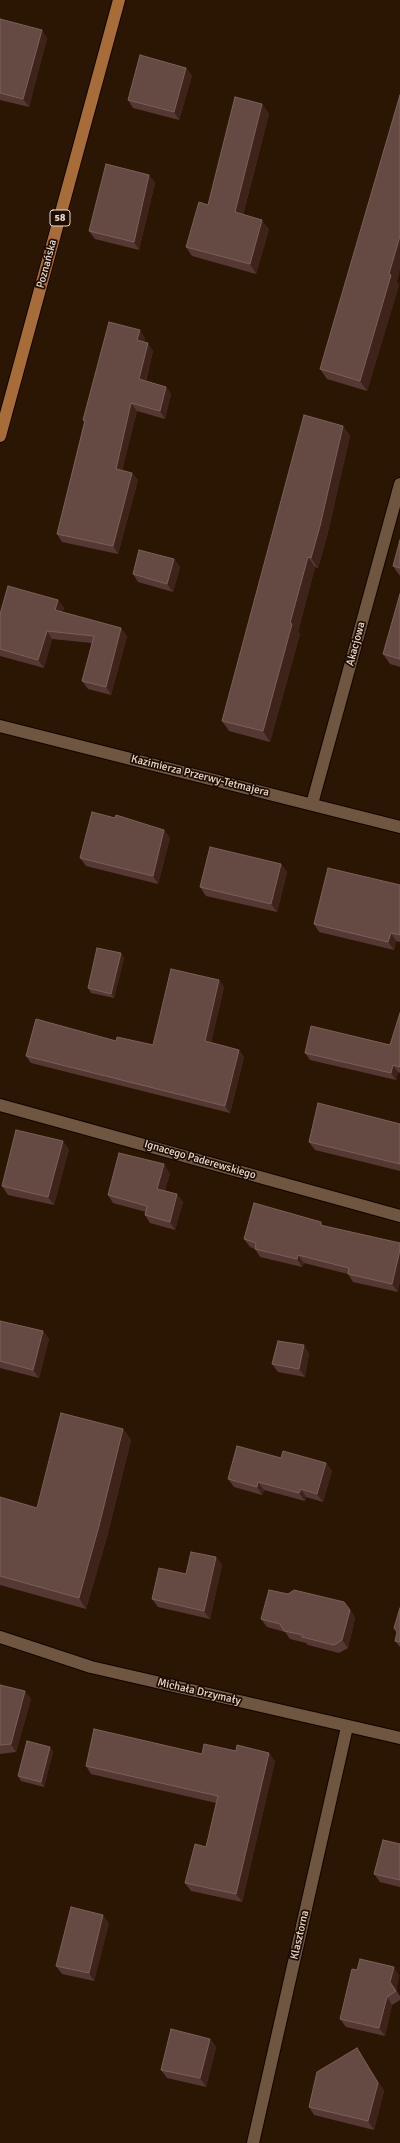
<!DOCTYPE html>
<meta charset="utf-8">
<style>
body{margin:0}
canvas{display:block;background:#2a1603}
</style>
<canvas width="400" height="2143"></canvas>
<script>
const ctx = document.querySelector('canvas').getContext('2d');
ctx.lineJoin = 'round';
function poly(rows) {
  const path = new Path2D();
  for (const r of rows) {
    path.moveTo(r[0], r[1]);
    for (let i = 2; i < r.length; i += 2) path.lineTo(r[i], r[i + 1]);
  }
  return path;
}
function trace(path, color, width, dash) {
  ctx.strokeStyle = color;
  ctx.lineWidth = width;
  ctx.lineCap = dash ? 'butt' : 'round';
  ctx.setLineDash(dash || []);
  ctx.stroke(path);
}
function fill(path, color) {
  ctx.fillStyle = color;
  ctx.fill(path, 'evenodd');
}
function drawText(font, color, halo, rows, align = 'center') {
  ctx.font = font + ' Signika,sans-serif';
  ctx.lineWidth = 3.5;
  ctx.setLineDash([]);
  ctx.textBaseline = 'middle';
  ctx.strokeStyle = halo;
  ctx.fillStyle = color;
  for (const [text, x, y, turn = 0] of rows) {
    ctx.save();
    ctx.translate(x, y);
    ctx.rotate((+turn || 0) * Math.PI / 180);
    ctx.textAlign = isNaN(turn) ? turn : align;
    if (halo) ctx.strokeText(text, 0, 0);
    ctx.fillText(text, 0, 0);
    ctx.restore();
  }
}
const street = poly([
 [0,726,400,827],
 [312,804,400,484],
 [0,1105,400,1216],
 [0,1637,91,1667,400,1738],
 [253,2143,347,1727]
]);
const primary = poly([
 [0,436,119,0]
]);
trace(street, '#120300', 14);
trace(primary, '#120300', 14);
trace(street, '#6e5641', 12);
trace(primary, '#a66d39', 12);
fill(poly([
 [0,19,47,38,29,107,0,100],
 [186,68,192,76,179,120,133,108,128,100],
 [262,104,269,114,243,215,269,229,256,274,192,256,186,247],
 [149,175,155,183,139,250,95,239,89,231],
 [397,282,399,285,367,391,327,379,320,369],
 [145,338,144,342,153,351,146,381,166,387,171,394,165,419,137,411,122,470,132,473,138,480,118,554,62,542,57,534,84,422,83,420],
 [343,426,350,436,327,536,318,568,315,567,298,632,300,634,270,742,229,731,222,721],
 [400,540,400,576,393,566],
 [174,559,180,567,173,592,138,582,133,574],
 [400,594,400,667,390,664,383,654],
 [58,600,64,608,62,612,127,636,111,695,88,689,82,681,92,643,52,639,44,668,0,656,0,614],
 [115,818,164,830,170,838,158,884,86,866,80,858],
 [281,864,287,872,277,912,206,896,200,887],
 [400,885,400,942,396,941,394,950,319,932,314,924],
 [124,958,114,998,91,993,88,988],
 [219,980,224,987,211,1043,239,1050,244,1057,230,1113,31,1063,26,1056,116,1041,153,1045],
 [400,1013,400,1073,398,1072,396,1080,310,1060,305,1053,390,1045],
 [400,1124,400,1171,315,1150,309,1142],
 [69,1149,54,1205,8,1195,2,1186],
 [170,1173,165,1190,183,1202,175,1230,150,1223,145,1215,146,1212,113,1203,108,1195],
 [321,1222,323,1226,400,1243,398,1292,353,1282,348,1274,304,1263,302,1267,260,1257,255,1249,250,1247,244,1239],
 [0,1321,43,1331,49,1339,39,1378,0,1368],
 [309,1353,305,1377,278,1372,272,1364],
 [123,1429,131,1440,107,1537,86,1609,0,1585,0,1497,37,1508],
 [281,1458,326,1463,332,1471,323,1502,306,1497,305,1501,264,1490,262,1495,234,1487,228,1479],
 [216,1557,222,1565,210,1619,158,1607,152,1599,186,1574],
 [400,1608,400,1647,395,1641,397,1633],
 [350,1610,355,1618,348,1648,339,1653,308,1645,306,1643,290,1639,285,1632,267,1627,261,1619],
 [0,1685,31,1699,16,1752,0,1754],
 [50,1747,53,1752,44,1787,21,1781,18,1776],
 [202,1754,275,1761,242,1902,191,1891,185,1883,206,1847,216,1803,91,1774,86,1766],
 [400,1844,400,1887,380,1882,374,1874],
 [109,1923,94,1981,62,1974,56,1966],
 [357,1970,399,1975,396,1990,400,1996,400,2000,392,2005,385,2036,346,2027,340,2019],
 [210,2039,216,2047,206,2087,167,2078,161,2070],
 [357,2048,384,2091,374,2130,314,2115,309,2107]
]), '#553833');
fill(poly([
 [42,30,47,38,29,107,23,99],
 [186,68,192,76,179,120,174,112],
 [262,104,269,114,241,222,235,212],
 [149,175,155,183,139,250,134,242],
 [262,220,269,229,256,274,250,264],
 [400,236,400,270,397,282,399,285,367,391,360,381,389,274],
 [140,330,145,338,142,348,137,340],
 [148,343,153,351,144,386,139,379],
 [166,387,171,394,165,419,160,411],
 [131,403,137,411,121,476,116,469],
 [343,426,350,436,327,536,318,568,311,558],
 [132,473,138,480,118,554,113,546],
 [308,557,315,567,298,632,300,634,270,742,263,731,290,623],
 [174,559,180,567,173,592,167,584],
 [58,600,64,608,60,618,55,610],
 [121,628,127,636,111,695,106,687],
 [47,631,52,639,44,668,38,660],
 [164,830,170,838,158,884,153,876],
 [281,864,287,872,277,912,271,904],
 [391,933,396,941,394,950,388,942],
 [121,953,124,958,114,998,111,994],
 [219,980,224,987,210,1048,205,1041],
 [239,1050,244,1057,230,1113,225,1106],
 [393,1065,398,1072,396,1080,391,1073],
 [63,1141,69,1149,54,1205,48,1197],
 [164,1164,170,1173,163,1197,157,1189],
 [177,1194,183,1202,175,1230,170,1222],
 [400,1250,400,1282,398,1292,392,1284],
 [298,1255,304,1263,302,1267,297,1259],
 [43,1331,49,1339,39,1378,33,1370],
 [304,1345,309,1353,305,1377,299,1369],
 [123,1429,131,1440,107,1537,86,1609,79,1598],
 [326,1463,332,1471,323,1502,317,1494],
 [258,1482,264,1490,262,1495,257,1487],
 [301,1489,306,1497,305,1501,299,1493],
 [216,1557,222,1565,210,1619,204,1611],
 [344,1602,355,1618,348,1648,342,1640],
 [25,1691,31,1699,16,1752,11,1744],
 [50,1747,53,1752,44,1787,41,1782],
 [269,1753,275,1761,242,1902,236,1894],
 [103,1915,109,1923,94,1981,89,1973],
 [394,1967,399,1975,396,1990,400,1996,390,1982],
 [387,1997,392,2005,385,2036,379,2028],
 [210,2039,216,2047,206,2087,200,2078],
 [357,2048,384,2091,374,2130,368,2121]
]), '#3d2319');
const building = poly([
 [0,19,42,30,23,99,0,93,0,19],
 [140,55,186,68,174,112,128,100,140,55],
 [400,95,400,236,389,274,391,275,360,381,320,369,400,95],
 [235,97,262,104,235,212,262,220,250,264,186,247,199,202,208,205,235,97],
 [106,164,149,175,134,242,89,231,106,164],
 [109,322,140,330,137,340,148,343,139,379,166,387,160,411,131,403,116,469,132,473,113,546,57,534,85,421,83,420,109,322],
 [304,415,343,426,320,526,311,558,308,557,290,623,292,624,263,731,222,721,304,415],
 [400,540,400,568,393,566,400,540],
 [139,550,174,559,167,584,133,574,139,550],
 [8,586,58,600,55,610,121,628,106,687,82,681,94,636,47,631,38,660,0,649,0,614,8,586],
 [400,594,400,659,383,654,400,594],
 [92,812,115,818,116,815,164,830,153,876,80,858,92,812],
 [210,847,281,864,271,904,200,887,210,847],
 [328,868,400,885,400,935,391,933,388,942,314,924,328,868],
 [97,948,121,953,111,994,88,988,97,948],
 [171,969,219,980,205,1041,239,1050,225,1106,26,1056,36,1019,116,1041,117,1037,153,1045,171,969],
 [400,1013,400,1067,393,1065,391,1073,305,1053,311,1026,390,1045,400,1013],
 [318,1103,400,1124,400,1164,309,1142,318,1103],
 [16,1130,63,1141,48,1197,2,1186,16,1130],
 [119,1153,164,1164,157,1189,177,1194,170,1222,145,1215,147,1206,108,1195,119,1153],
 [254,1203,321,1222,320,1225,400,1243,400,1250,392,1284,348,1274,349,1268,298,1255,297,1259,255,1249,256,1243,244,1239,254,1203],
 [0,1321,43,1331,33,1370,0,1361,0,1321],
 [278,1341,304,1345,299,1369,272,1364,278,1341],
 [61,1413,123,1429,99,1526,79,1598,0,1576,0,1497,37,1508,61,1413],
 [237,1446,281,1458,283,1451,326,1463,317,1494,301,1489,299,1493,258,1482,257,1487,228,1479,237,1446],
 [191,1552,216,1557,204,1611,152,1599,159,1568,186,1574,191,1552],
 [269,1590,288,1594,294,1590,344,1602,350,1610,342,1640,334,1645,302,1637,303,1635,284,1631,280,1624,261,1619,269,1590],
 [400,1608,400,1642,395,1641,397,1632,394,1628,400,1608],
 [0,1685,25,1691,11,1744,0,1745,0,1685],
 [94,1729,202,1754,204,1744,236,1751,237,1745,269,1753,236,1894,185,1883,195,1844,206,1847,218,1796,86,1766,94,1729],
 [27,1741,50,1747,41,1782,18,1776,27,1741],
 [383,1840,400,1844,400,1880,374,1874,383,1840],
 [71,1907,103,1915,89,1973,56,1966,71,1907],
 [360,1959,394,1967,390,1982,396,1991,387,1997,379,2028,340,2019,352,1969,357,1970,360,1959],
 [171,2029,210,2039,200,2078,161,2070,171,2029],
 [357,2048,378,2083,368,2121,309,2107,317,2072,357,2048]
]);
fill(building, '#654a44');
trace(building, '#7a6059', 1);
for (const [x, y, w] of [
 [60,218,20]
]) {
  const box = new Path2D();
  box.roundRect(x - w / 2, y - 8, w, 16, 3);
  ctx.fillStyle = '#200d00';
  ctx.fill(box);
  trace(box, '#eadbcf', 1);
}
drawText('bold 10px', '#eadbcf', null, [
 ["58",60,218]
]);
drawText('11px', '#eadbcf', '#200d00', [
 ["Poznańska",47,264,-75],
 ["Akacjowa",356,644,-75],
 ["Kazimierza Przerwy-Tetmajera",200,776,14],
 ["Ignacego Paderewskiego",200,1160,16],
 ["Michała Drzymały",199,1692,13],
 ["Klasztorna",300,1935,-77]
]);
</script>
